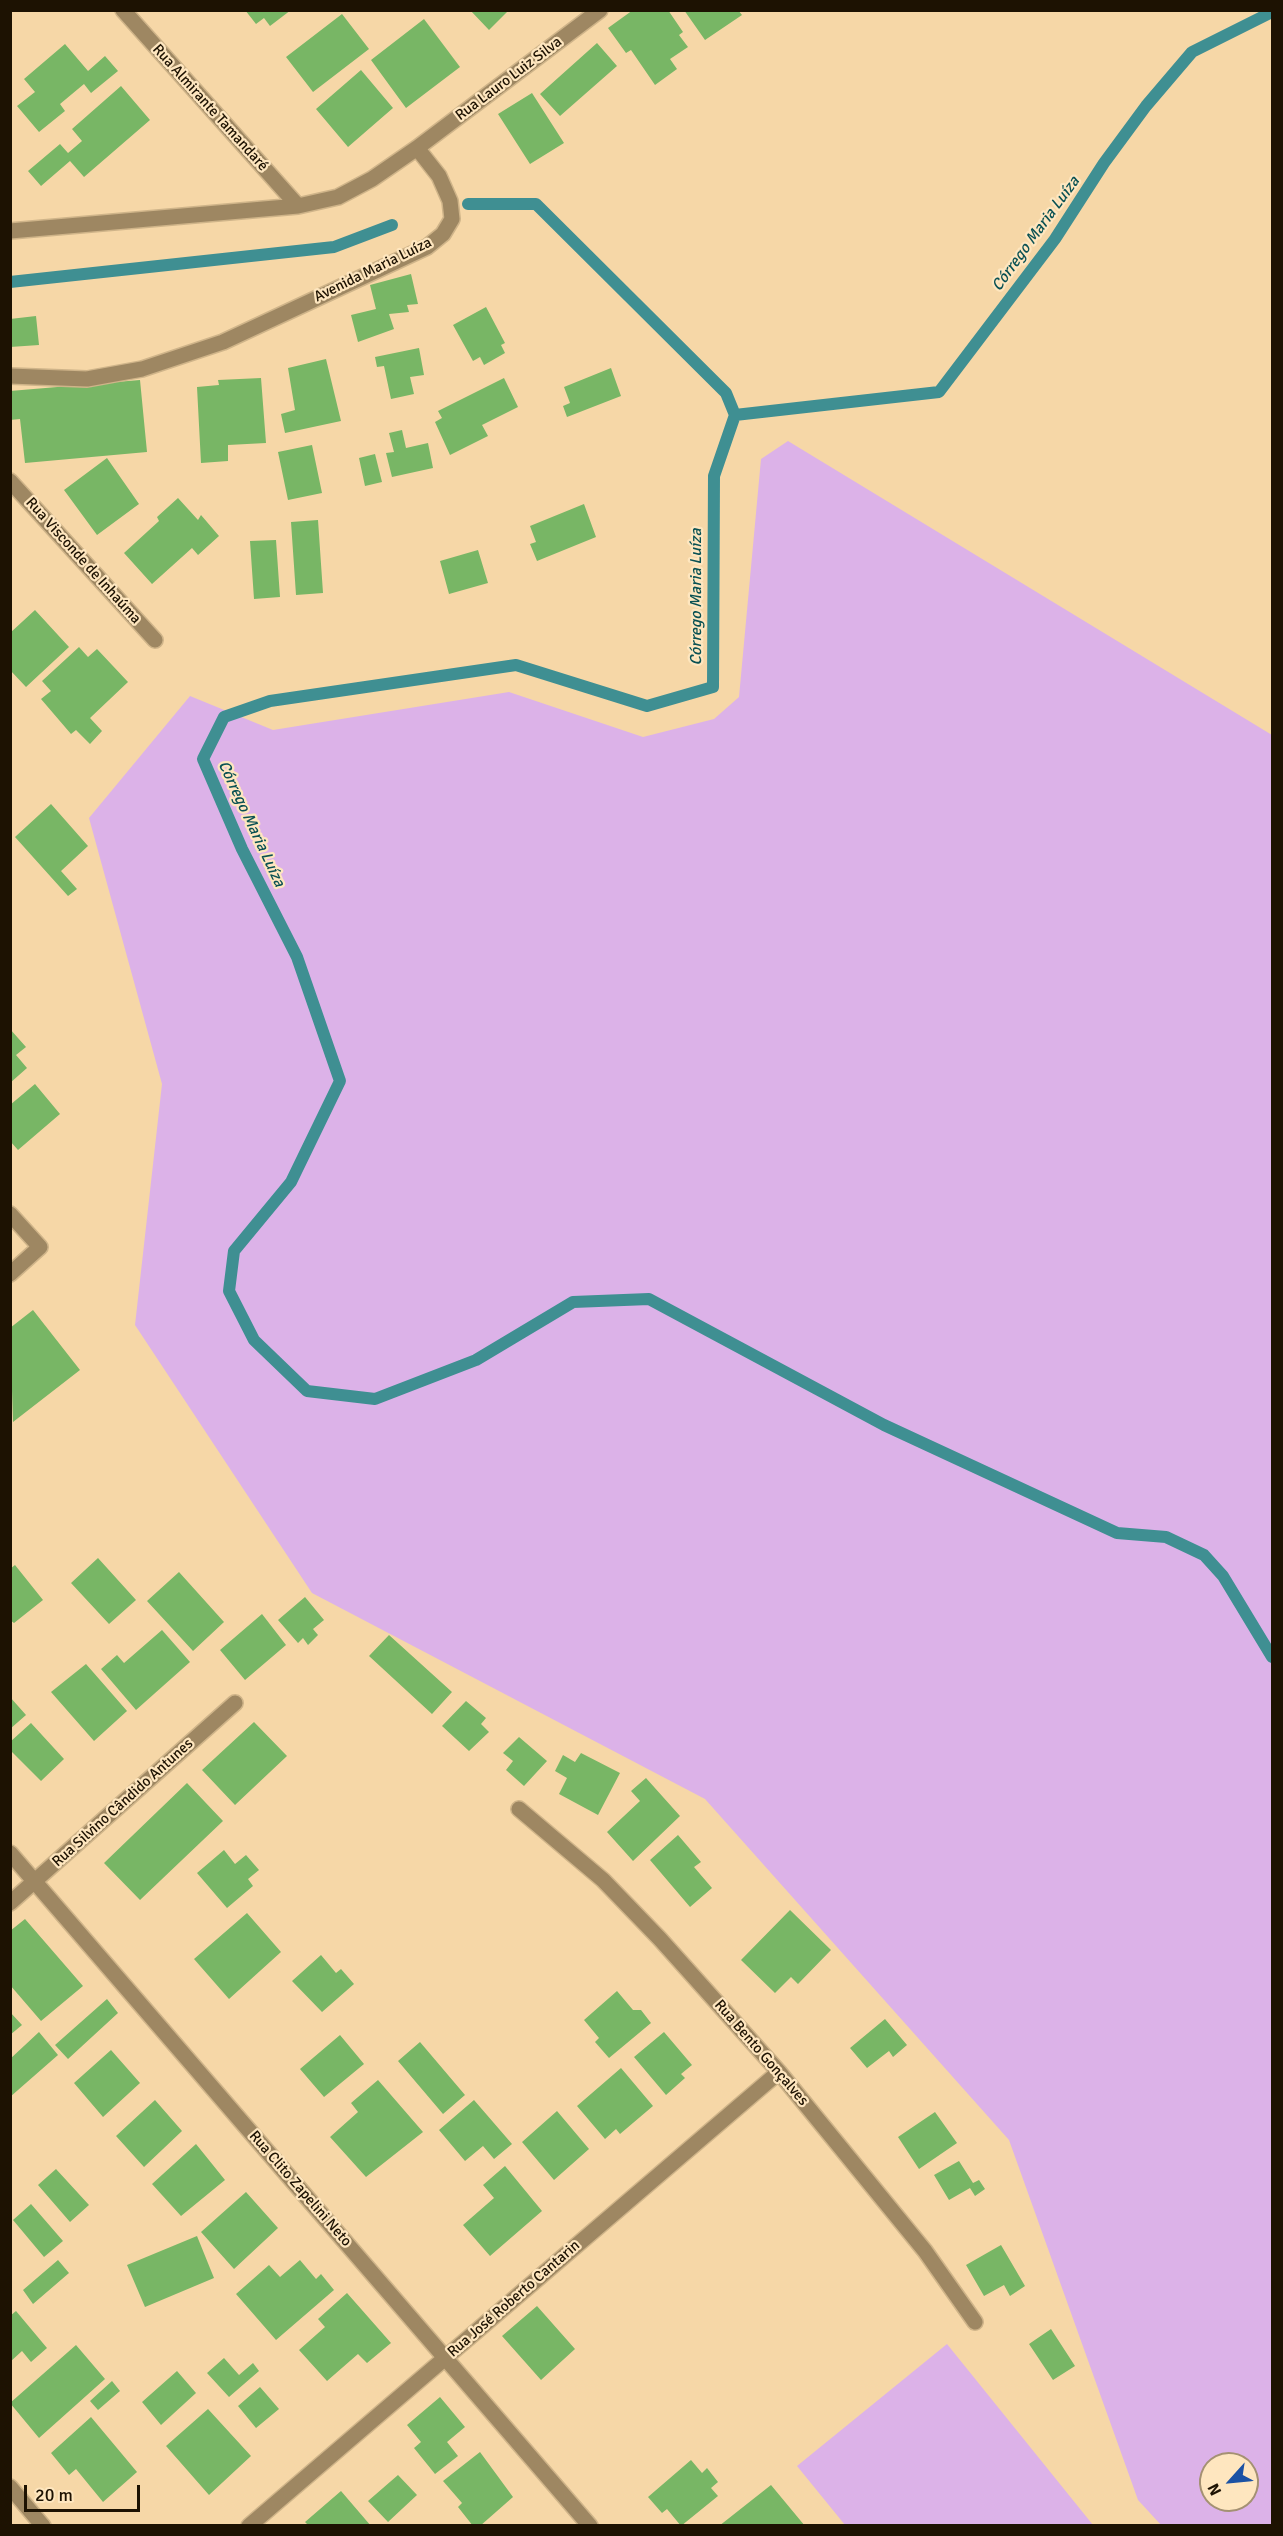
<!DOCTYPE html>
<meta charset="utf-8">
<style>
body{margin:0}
#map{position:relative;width:1283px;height:2536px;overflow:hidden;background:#f6d7a7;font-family:Signika,sans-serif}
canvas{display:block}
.frame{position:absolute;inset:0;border:12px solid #1d1202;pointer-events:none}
.north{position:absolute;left:1199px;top:2452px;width:60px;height:60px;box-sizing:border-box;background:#fee6bf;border:2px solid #a49173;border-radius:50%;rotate:243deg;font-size:16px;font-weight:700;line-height:24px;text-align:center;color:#1d1202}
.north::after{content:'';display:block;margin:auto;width:21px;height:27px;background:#1b52a4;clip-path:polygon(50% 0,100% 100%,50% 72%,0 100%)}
.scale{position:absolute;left:24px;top:2485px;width:116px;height:27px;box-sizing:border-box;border:3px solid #1d1202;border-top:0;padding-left:8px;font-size:18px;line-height:21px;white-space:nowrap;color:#1d1202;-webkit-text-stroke:4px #fee6bf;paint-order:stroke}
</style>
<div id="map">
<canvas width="1283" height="2536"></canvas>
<div class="frame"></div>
<div class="north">N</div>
<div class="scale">20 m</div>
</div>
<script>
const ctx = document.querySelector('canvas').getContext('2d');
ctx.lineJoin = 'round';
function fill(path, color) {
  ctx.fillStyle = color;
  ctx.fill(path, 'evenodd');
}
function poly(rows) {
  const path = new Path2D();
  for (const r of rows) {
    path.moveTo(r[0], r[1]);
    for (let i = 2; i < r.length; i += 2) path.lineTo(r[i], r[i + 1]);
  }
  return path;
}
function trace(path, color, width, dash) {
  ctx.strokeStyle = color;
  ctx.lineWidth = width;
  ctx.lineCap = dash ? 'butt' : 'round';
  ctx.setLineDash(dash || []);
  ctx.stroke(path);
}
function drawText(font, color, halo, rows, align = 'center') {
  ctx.font = font + ' Signika,sans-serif';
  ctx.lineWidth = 4.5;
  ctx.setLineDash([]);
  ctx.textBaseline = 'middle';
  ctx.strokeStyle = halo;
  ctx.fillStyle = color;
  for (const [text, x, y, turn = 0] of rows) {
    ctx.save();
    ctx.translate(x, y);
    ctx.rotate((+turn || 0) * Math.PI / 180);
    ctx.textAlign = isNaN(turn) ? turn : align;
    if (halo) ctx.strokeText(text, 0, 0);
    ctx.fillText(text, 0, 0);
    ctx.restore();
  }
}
fill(poly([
 [788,441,1272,735,1272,2525,1161,2525,1138,2500,1009,2140,705,1799,312,1593,135,1325,162,1084,89,818,190,696,273,730,509,692,643,737,714,719,739,697,761,459],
 [1211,2464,1247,2464,1247,2500,1211,2500],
 [947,2344,1093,2525,845,2525,797,2466]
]), '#dcb2e8');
trace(poly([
 [1272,12,1192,52,1146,106,1104,163,1055,239,939,392,735,415,714,476,713,687,647,706,516,665,270,701,224,717,203,759,242,849,297,957,340,1081,291,1182,234,1251,229,1291,254,1340,307,1391,375,1399,476,1360,573,1302,649,1299,884,1425,1117,1533,1166,1537,1204,1555,1223,1576,1272,1657],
 [468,204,536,204,726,393,735,415],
 [10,282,334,247,392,225]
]), '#3f8f92', 12);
fill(poly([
 [245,10,291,10,270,26,264,18,256,24],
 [470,10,509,10,489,30],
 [633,10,668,10,683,32,679,35,688,47,670,59,677,69,655,85,631,50,626,53,608,28],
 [684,10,738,10,742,15,705,40],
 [342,14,369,49,313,92,286,57],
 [424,19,460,67,406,108,371,60],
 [597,43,617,66,560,116,540,94],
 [65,44,88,71,105,56,118,71,91,93,84,84,60,104,65,111,39,132,17,106,35,92,24,79],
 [361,70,393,108,348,147,316,109],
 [121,86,150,120,84,177,70,161,41,186,28,171,60,144,68,153,82,141,72,129],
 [532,93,564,143,530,164,498,114],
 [411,274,418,304,407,305,409,312,389,314,394,329,358,342,351,315,376,309,370,285],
 [486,307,505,343,501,345,505,353,484,365,480,357,473,361,453,325],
 [36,316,39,345,10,347,10,319],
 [419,348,424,375,410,377,414,394,391,399,384,366,377,367,375,357],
 [326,359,341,421,285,433,281,414,295,410,288,368],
 [611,368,621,396,567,417,563,406,570,403,564,387],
 [261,378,266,443,228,445,228,461,201,463,197,387,219,385,218,380],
 [504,378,518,407,482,425,488,436,450,455,435,422,442,418,438,411],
 [140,380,147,452,25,463,20,419,10,420,10,391],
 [402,430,406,448,428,443,433,468,392,477,386,453,394,452,389,433],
 [312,445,322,493,288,500,278,452],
 [375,454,382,482,365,486,359,458],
 [107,458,139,504,97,535,64,490],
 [178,498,198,520,201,515,219,536,198,555,192,548,152,584,124,553,159,521,157,517],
 [584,504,596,537,537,561,530,544,536,542,530,526],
 [318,520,323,593,296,595,291,522],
 [276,540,280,597,254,599,250,541],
 [478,550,488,583,449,594,440,561],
 [35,610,69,647,26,687,10,670,10,633],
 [79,647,88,657,97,649,128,682,90,718,102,731,90,744,76,730,71,734,41,699,51,691,42,681],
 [51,804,88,846,61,871,77,889,68,896,15,837],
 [10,1029,26,1047,16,1055,27,1068,10,1083],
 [35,1084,60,1114,18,1150,10,1141,10,1105],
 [33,1310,80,1370,13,1422,10,1328],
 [98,1558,136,1600,109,1624,71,1583],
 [15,1565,43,1600,14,1623,10,1620,10,1569],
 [179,1572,224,1622,193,1651,147,1601],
 [305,1597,324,1620,313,1629,318,1635,308,1645,303,1638,298,1643,278,1620],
 [262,1614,286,1645,245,1680,220,1650],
 [162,1630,190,1662,136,1710,101,1669,117,1655,124,1663],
 [389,1635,452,1692,432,1714,369,1656],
 [86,1664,127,1711,94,1741,51,1692],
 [10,1697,26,1715,10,1729],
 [466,1701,486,1718,481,1724,489,1732,469,1751,442,1726],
 [254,1722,287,1756,235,1805,202,1770],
 [31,1723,64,1759,41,1781,10,1750,10,1742],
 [519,1737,547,1761,524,1786,506,1770,513,1761,503,1753],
 [581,1753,620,1773,598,1815,559,1794,567,1778,555,1771,563,1755,575,1762],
 [646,1778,680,1816,633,1861,607,1832,640,1801,631,1791],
 [187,1783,223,1821,140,1900,104,1863],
 [678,1835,701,1862,694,1867,712,1888,690,1907,650,1860],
 [224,1850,235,1864,246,1855,259,1870,248,1879,253,1886,227,1908,197,1873],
 [790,1910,831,1950,798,1984,791,1977,775,1993,741,1960],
 [247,1913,281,1952,229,1999,194,1959],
 [25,1919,83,1986,41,2021,10,1985,10,1931],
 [321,1955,336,1973,341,1969,354,1984,322,2012,292,1981],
 [617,1991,633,2010,641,2010,651,2023,609,2058,595,2042,599,2038,584,2020],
 [107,1999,118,2013,68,2059,55,2045],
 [10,2012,22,2025,10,2035],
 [885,2019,907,2045,893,2057,889,2051,867,2068,850,2048],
 [39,2032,58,2055,10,2097,10,2059],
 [664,2032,692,2065,681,2074,685,2078,666,2095,634,2057],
 [340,2035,364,2064,324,2097,300,2069],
 [420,2042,465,2095,443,2114,398,2061],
 [111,2050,140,2083,103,2117,74,2083],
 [621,2068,653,2106,620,2134,616,2129,605,2139,577,2106],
 [378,2080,423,2132,366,2177,330,2137,358,2112,351,2103],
 [155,2100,182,2131,144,2167,116,2136],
 [474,2100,512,2144,494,2159,483,2146,465,2161,439,2130],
 [557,2111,589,2149,554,2180,522,2142],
 [935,2112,957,2143,919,2169,898,2137],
 [196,2144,225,2180,181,2216,152,2184],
 [959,2161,973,2183,979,2180,985,2189,975,2196,970,2188,949,2200,934,2175],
 [505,2166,542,2211,490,2256,463,2225,494,2198,483,2185],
 [56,2169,89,2205,70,2222,38,2185],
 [246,2192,278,2228,234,2269,201,2232],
 [31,2204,63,2241,44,2257,13,2220],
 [197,2236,214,2278,145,2307,127,2265],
 [1001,2245,1025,2286,1010,2296,1004,2285,984,2296,966,2265],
 [58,2260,69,2273,33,2304,23,2290],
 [300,2260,316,2279,321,2274,334,2290,276,2340,236,2294,269,2265,280,2277],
 [347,2293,391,2343,367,2363,358,2354,327,2381,299,2350,325,2327,318,2319],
 [537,2306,575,2349,541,2380,502,2336],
 [16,2311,47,2348,31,2362,22,2351,10,2362,10,2316],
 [1051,2329,1075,2366,1053,2380,1029,2344],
 [76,2345,105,2379,39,2438,10,2403],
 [224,2358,239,2375,253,2363,259,2371,229,2397,207,2373],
 [177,2371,196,2393,161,2425,142,2402],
 [112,2381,120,2391,98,2410,90,2401],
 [260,2387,279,2409,256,2428,238,2406],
 [440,2397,465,2427,447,2442,458,2456,435,2474,414,2448,421,2442,407,2425],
 [208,2409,251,2456,209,2495,166,2446],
 [91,2417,137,2472,103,2502,76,2469,69,2475,51,2453],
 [480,2452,513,2497,480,2526,473,2526,458,2507,462,2503,443,2481],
 [691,2460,702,2473,707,2468,718,2482,711,2488,718,2496,681,2526,667,2509,662,2513,648,2497],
 [398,2475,417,2495,388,2522,368,2501],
 [771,2485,805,2526,719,2526],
 [341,2491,371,2526,309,2526,305,2522]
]), '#78b665');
const minor = poly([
 [123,10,298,206],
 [10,231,298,206,338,197,372,179,417,148,600,10],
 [10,376,87,379,142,369,223,342,427,247,443,234,452,219,450,201,439,176,417,148],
 [10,481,155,640],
 [10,1214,40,1247,10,1274],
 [519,1809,603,1880,660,1939,779,2072,925,2251,975,2322],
 [10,1853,590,2526],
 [10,1903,235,1703],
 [10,2487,43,2526],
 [249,2526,779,2072]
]);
trace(minor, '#cfb489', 18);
trace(minor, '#9e8762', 15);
drawText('15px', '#1d1202', '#fee6bf', [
 ["Rua Lauro Luiz Silva",509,79,-37],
 ["Rua Almirante Tamandaré",210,108,48],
 ["Avenida Maria Luíza",373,270,-26],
 ["Rua Visconde de Inhaúma",83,561,48],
 ["Rua Silvino Cândido Antunes",123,1803,-42],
 ["Rua Bento Gonçalves",761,2053,49],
 ["Rua Clito Zapelini Neto",300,2189,49],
 ["Rua José Roberto Cantarin",514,2299,-41]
]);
drawText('italic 16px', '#0a5153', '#fee6bf', [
 ["Córrego Maria Luíza",1036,234,-54],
 ["Córrego Maria Luíza",697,597,-90],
 ["Córrego Maria Luíza",251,824,65]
]);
</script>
